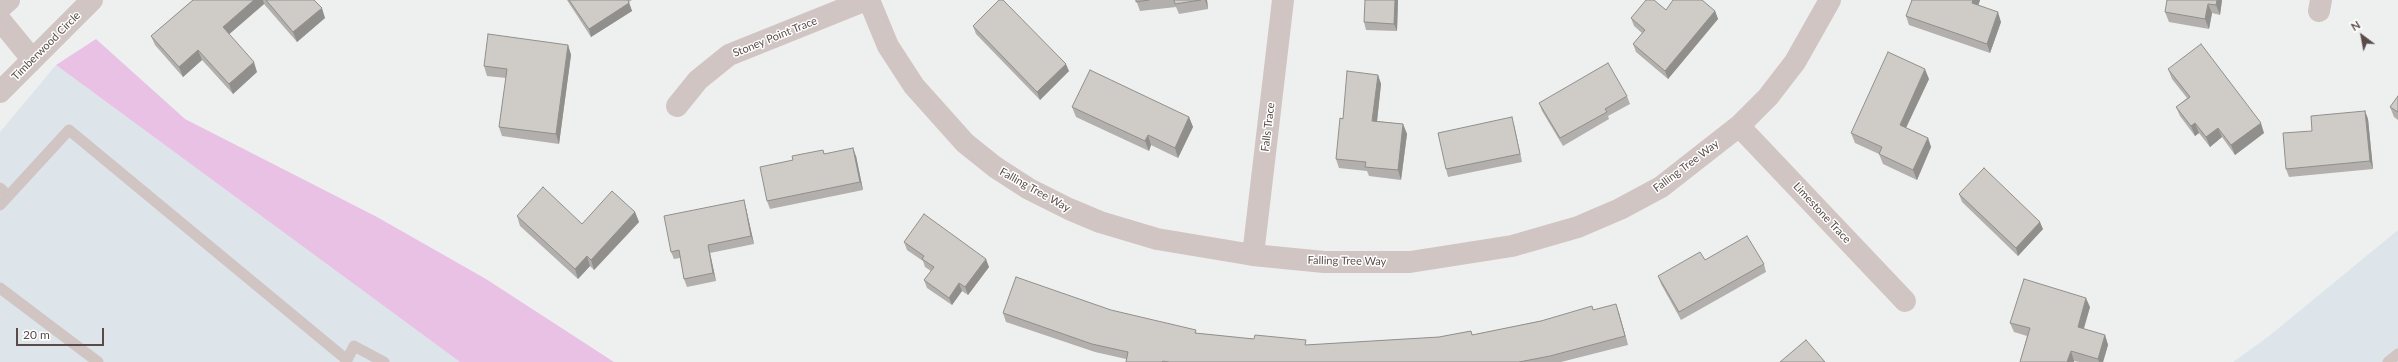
<!DOCTYPE html>
<style>
body{margin:0}
#map{position:relative;width:2398px;height:362px;overflow:hidden;background:#eef0f0;font-family:Lato,sans-serif}
canvas{display:block}
.north{position:absolute;left:2342px;top:16px;width:40px;height:40px;-webkit-text-stroke:3px #fff;paint-order:stroke;rotate:328deg;font-size:11px;font-weight:700;line-height:16px;text-align:center;color:#594c48}
.north::after{content:'';display:block;margin:auto;width:14px;height:18px;background:#594c48;clip-path:polygon(50% 0,100% 100%,50% 72%,0 100%)}
.scale{position:absolute;left:16px;top:328px;width:88px;height:18px;box-sizing:border-box;border:2px solid #594c48;border-top:0;padding-left:5px;font-size:12px;line-height:14px;white-space:nowrap;color:#594c48;-webkit-text-stroke:3px #fff;paint-order:stroke}
</style>
<div id="map">
<canvas width="2398" height="362"></canvas>
<div class="north">N</div>
<div class="scale">20 m</div>
</div>
<script>
const ctx = document.querySelector('canvas').getContext('2d');
ctx.lineJoin = 'round';
function fill(path, color) {
  ctx.fillStyle = color;
  ctx.fill(path, 'evenodd');
}
function poly(rows) {
  const path = new Path2D();
  for (const r of rows) {
    path.moveTo(r[0], r[1]);
    for (let i = 2; i < r.length; i += 2) path.lineTo(r[i], r[i + 1]);
  }
  return path;
}
function trace(path, color, width, dash) {
  ctx.strokeStyle = color;
  ctx.lineWidth = width;
  ctx.lineCap = dash ? 'butt' : 'round';
  ctx.setLineDash(dash || []);
  ctx.stroke(path);
}
function drawText(font, color, halo, rows, align = 'center') {
  ctx.font = font + ' Lato,sans-serif';
  ctx.lineWidth = 3;
  ctx.setLineDash([]);
  ctx.textBaseline = 'middle';
  ctx.strokeStyle = halo;
  ctx.fillStyle = color;
  for (const [text, x, y, turn = 0] of rows) {
    ctx.save();
    ctx.translate(x, y);
    ctx.rotate((+turn || 0) * Math.PI / 180);
    ctx.textAlign = isNaN(turn) ? turn : align;
    if (halo) ctx.strokeText(text, 0, 0);
    ctx.fillText(text, 0, 0);
    ctx.restore();
  }
}
fill(poly([
 [56,65,460,362,0,362,0,132],
 [2398,230,2398,362,2233,362,2269,336]
]), '#dde5eb');
fill(poly([
 [96,39,185,119,377,217,486,279,614,362,460,362,56,65]
]), '#e9c1e5');
trace(poly([
 [0,188,8,196],
 [0,205,69,130,347,360],
 [0,288,98,362],
 [346,362,354,346,384,362],
 [2388,362,2398,354]
]), '#d1c5c3', 11);
trace(poly([
 [869,0,888,46,914,86,965,143,995,167,1029,189,1069,209,1100,222,1157,239,1253,255,1324,262,1410,262,1512,246,1578,227,1620,209,1661,187,1739,126,1768,97,1795,62,1830,0],
 [0,8,9,0],
 [2319,11,2321,0],
 [0,20,32,59],
 [0,92,92,0],
 [677,106,698,80,729,55,866,0],
 [1739,126,1905,301],
 [1253,255,1283,0]
]), '#d1c5c3', 22);
fill(poly([
 [193,0,314,0,325,18,297,42,264,4,229,34,257,72,233,94,202,60,183,77,155,45,151,36],
 [567,0,632,0,629,2,632,11,591,37],
 [1136,0,1207,0,1208,9,1179,14,1176,7,1140,11],
 [1398,0,1397,31,1366,30,1364,22],
 [1912,0,1980,0,1978,5,2001,22,1990,53,1909,25,1906,16],
 [2222,0,2220,15,2212,13,2209,29,2169,22,2165,12],
 [1666,10,1715,11,1718,19,1668,79,1636,52,1633,44,1642,33,1634,26,1631,18],
 [973,26,1069,71,1040,100,976,34],
 [568,45,571,55,559,144,502,136,499,127,506,78,487,76,484,66],
 [2168,69,2264,133,2235,155,2222,137,2210,147,2199,133,2195,136,2180,116,2176,107,2187,98,2172,79],
 [1378,75,1381,84,1377,121,1403,124,1407,134,1401,180,1369,176,1367,171,1339,168,1336,159,1343,119],
 [1929,79,1906,128,1928,138,1931,147,1917,180,1883,164,1879,154,1855,143,1851,133],
 [1627,96,1630,104,1608,116,1609,119,1563,146,1542,111,1539,103],
 [2398,96,2398,120,2394,117,2390,107],
 [1072,107,1189,117,1193,127,1178,158,1151,145,1149,151,1076,117],
 [2365,111,2368,119,2373,169,2289,177,2286,169,2312,131],
 [1514,125,1522,162,1448,177,1446,169],
 [823,150,824,154,856,156,863,190,770,209,767,201],
 [1959,194,2043,229,2018,256,1962,202],
 [744,200,746,208,754,244,710,253,716,281,687,287,684,279,680,258,674,259,671,252],
 [635,212,639,222,594,270,590,266,578,279,520,226,517,216,582,224],
 [904,242,989,267,968,295,962,291,952,305,927,288,924,280,931,271,925,267,923,261,907,250],
 [1705,260,1764,264,1766,272,1681,320,1661,284,1658,276],
 [2090,307,2084,329,2105,335,2108,345,2103,362,2079,362,2074,361,2074,362,2020,362,2027,336,2014,332,2010,323],
 [1111,310,1197,333,1307,345,1439,337,1471,331,1472,335,1593,310,1619,313,1628,345,1561,362,1126,362,1126,359,1095,352,1006,322,1003,313]
]), '#b2afac');
fill(poly([
 [254,0,263,0,264,4,226,37,223,27],
 [1205,0,1207,0,1208,9],
 [1395,0,1398,0,1397,31,1394,24],
 [1973,0,1980,0,1976,13,1972,3],
 [2217,0,2222,0,2220,15,2216,5],
 [629,3,632,11,591,37,589,29],
 [2208,4,2212,13,2209,29,2205,19],
 [322,8,325,18,297,42,293,32],
 [1715,11,1718,19,1668,79,1665,71],
 [1998,12,2001,22,1990,53,1987,44],
 [568,45,571,55,559,144,556,134],
 [198,50,202,60,183,77,179,67],
 [254,62,257,72,233,94,229,84],
 [1066,64,1069,71,1040,100,1037,92],
 [1925,69,1929,79,1903,134,1900,125],
 [1378,75,1381,84,1376,131,1372,121],
 [2365,111,2368,119,2373,169,2370,161],
 [1189,117,1193,127,1178,158,1175,148],
 [1512,117,1514,125,1522,162,1520,154],
 [2195,123,2199,133,2195,136,2191,126],
 [2261,123,2264,133,2235,155,2231,145],
 [1403,124,1407,134,1401,180,1398,170],
 [2218,128,2222,137,2210,147,2206,137],
 [1148,135,1151,145,1149,151,1145,141],
 [1928,138,1931,147,1917,180,1913,170],
 [853,148,856,156,863,190,860,182],
 [744,200,746,208,754,244,751,236],
 [635,212,639,222,594,270,591,260],
 [2040,222,2043,229,2018,256,2016,248],
 [708,245,710,253,716,281,713,273],
 [587,256,590,266,578,279,575,269],
 [986,259,989,267,968,295,965,287],
 [959,283,962,291,952,305,949,298],
 [2086,298,2090,307,2081,337,2078,327],
 [1616,304,1619,313,1628,345,1625,336],
 [2105,335,2108,345,2103,362,2099,362,2098,359],
 [2071,351,2074,361,2074,362,2067,362]
]), '#918f8c');
const building = poly([
 [193,0,254,0,223,27,254,62,229,84,198,50,179,67,151,36,193,0],
 [266,0,314,0,322,8,293,32,266,0],
 [569,0,628,0,629,3,589,29,569,0],
 [999,0,1003,0,1066,64,1037,92,973,26,999,0],
 [1136,0,1149,0,1136,2,1136,0],
 [1174,0,1201,0,1175,4,1174,0],
 [1365,0,1395,0,1394,24,1364,22,1365,0],
 [1646,0,1654,0,1666,10,1673,0,1702,0,1715,11,1665,71,1633,44,1645,30,1631,18,1646,0],
 [1912,0,1973,0,1972,3,1998,12,1987,44,1906,16,1912,0],
 [2167,0,2217,0,2216,5,2208,4,2205,19,2165,12,2167,0],
 [488,34,568,45,556,134,499,127,507,69,484,66,488,34],
 [2201,44,2261,123,2231,145,2218,128,2206,137,2195,123,2191,126,2176,107,2190,97,2168,69,2201,44],
 [1888,52,1925,69,1900,125,1928,138,1913,170,1879,154,1882,147,1851,133,1888,52],
 [1608,63,1627,96,1605,109,1607,112,1560,138,1539,103,1608,63],
 [1090,70,1189,117,1175,148,1148,135,1145,141,1072,107,1090,70],
 [1347,71,1378,75,1372,121,1403,124,1398,170,1365,167,1366,162,1336,159,1340,118,1343,119,1347,71],
 [2398,96,2398,112,2390,107,2398,96],
 [2365,111,2370,161,2286,169,2283,133,2312,131,2311,116,2365,111],
 [1512,117,1520,154,1446,169,1438,133,1512,117],
 [853,148,860,182,767,201,760,167,793,160,792,156,823,150,824,154,853,148],
 [1984,168,2040,222,2016,248,1959,194,1984,168],
 [543,187,582,224,612,191,635,212,591,260,587,256,575,269,517,216,543,187],
 [744,200,751,236,708,245,713,273,684,279,679,250,671,252,664,216,744,200],
 [924,214,986,259,965,287,959,283,949,298,924,280,934,267,922,259,924,256,904,242,924,214],
 [1747,236,1764,264,1679,312,1658,276,1700,252,1705,260,1747,236],
 [1016,277,1111,310,1196,330,1195,333,1254,339,1255,335,1306,340,1305,345,1439,337,1471,331,1472,335,1541,321,1592,306,1593,310,1616,304,1625,336,1550,356,1519,362,1169,362,1163,361,1162,362,1126,362,1128,352,1092,344,1003,313,1016,277],
 [2024,279,2086,298,2078,327,2105,335,2098,359,2071,351,2067,362,2020,362,2030,328,2010,323,2024,279],
 [1806,340,1825,362,1780,362,1806,340]
]);
fill(building, '#cfccc8');
trace(building, '#918f8c', 1);
drawText('11px', '#594c48', '#fff', [
 ["Stoney Point Trace",775,37,-22],
 ["Timberwood Circle",46,46,-45],
 ["Falls Trace",1268,127,-83],
 ["Falling Tree Way",1686,166,-37],
 ["Falling Tree Way",1035,190,29],
 ["Limestone Trace",1822,213,47],
 ["Falling Tree Way",1347,261,1]
]);
</script>
